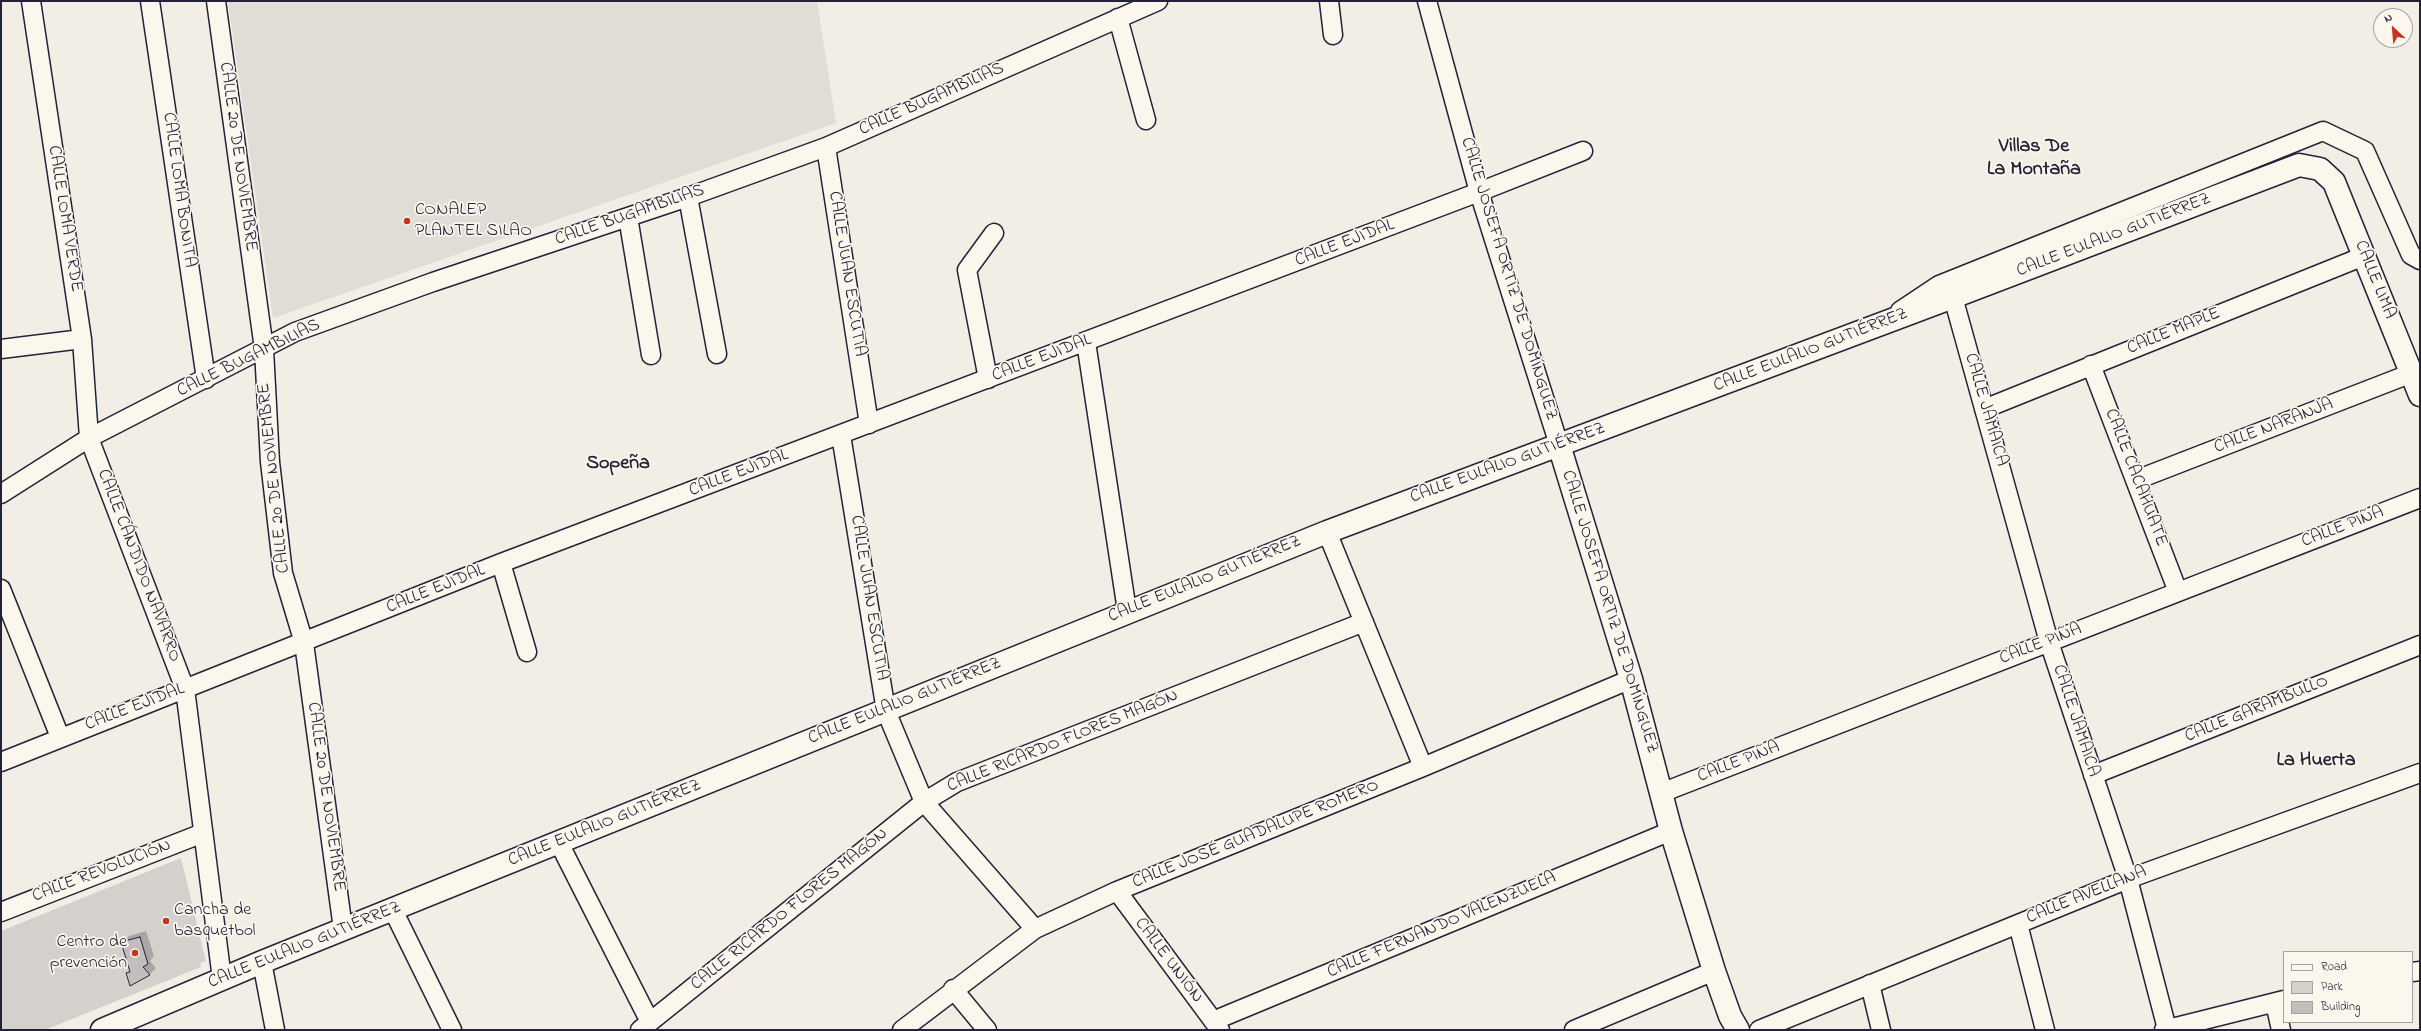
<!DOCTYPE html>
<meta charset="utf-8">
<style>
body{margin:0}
#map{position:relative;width:2421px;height:1031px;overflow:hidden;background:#f2eee5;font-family:"Indie Flower",sans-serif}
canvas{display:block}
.frame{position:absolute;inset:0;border:2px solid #22223b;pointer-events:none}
.legend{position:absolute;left:2283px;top:951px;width:130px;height:72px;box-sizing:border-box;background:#fbf7ec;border:1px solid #a4a2a5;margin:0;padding:5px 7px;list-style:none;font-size:12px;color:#22223b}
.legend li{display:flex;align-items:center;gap:8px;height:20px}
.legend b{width:20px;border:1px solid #a4a2a5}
.north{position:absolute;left:2373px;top:8px;width:40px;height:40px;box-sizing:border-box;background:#fbf7ec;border:1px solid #a4a2a5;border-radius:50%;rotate:334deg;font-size:11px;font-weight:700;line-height:16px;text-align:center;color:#22223b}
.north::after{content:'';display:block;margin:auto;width:14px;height:18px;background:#c8321e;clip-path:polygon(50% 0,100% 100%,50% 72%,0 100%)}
</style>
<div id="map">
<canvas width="2421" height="1031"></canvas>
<div class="frame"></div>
<ul class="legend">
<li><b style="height:5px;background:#fbf7ec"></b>Road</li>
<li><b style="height:11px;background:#d4d1cc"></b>Park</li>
<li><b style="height:11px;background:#c2bebe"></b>Building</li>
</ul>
<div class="north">N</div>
</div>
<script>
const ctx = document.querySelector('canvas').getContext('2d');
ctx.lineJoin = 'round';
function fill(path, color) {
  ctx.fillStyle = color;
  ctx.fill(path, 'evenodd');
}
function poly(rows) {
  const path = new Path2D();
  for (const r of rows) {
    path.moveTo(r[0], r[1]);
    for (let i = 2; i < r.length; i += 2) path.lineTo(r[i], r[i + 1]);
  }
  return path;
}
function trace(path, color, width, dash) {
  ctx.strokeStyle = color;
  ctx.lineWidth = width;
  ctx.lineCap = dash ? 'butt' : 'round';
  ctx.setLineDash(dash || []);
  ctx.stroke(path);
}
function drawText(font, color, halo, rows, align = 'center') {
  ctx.font = font + ' "Indie Flower",sans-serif';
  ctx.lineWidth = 3.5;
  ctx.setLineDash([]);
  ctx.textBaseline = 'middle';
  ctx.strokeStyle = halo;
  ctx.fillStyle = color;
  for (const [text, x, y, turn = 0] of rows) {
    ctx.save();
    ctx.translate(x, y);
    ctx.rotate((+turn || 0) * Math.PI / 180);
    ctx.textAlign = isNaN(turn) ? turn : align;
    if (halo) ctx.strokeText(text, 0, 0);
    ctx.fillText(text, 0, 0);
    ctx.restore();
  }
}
fill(poly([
 [228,1,817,1,836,123,273,318]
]), '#e0dcd6');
fill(poly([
 [181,858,206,961,200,963,201,967,45,1030,1,1030,1,931]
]), '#d4d1cc');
fill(poly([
 [146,931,154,956,150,961,156,968,150,974,130,984,127,973,130,970,122,943,129,936]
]), '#0003');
const building = poly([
 [140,937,148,964,143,967,150,975,130,986,126,973,130,972,121,942,140,937]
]);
fill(building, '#c2bebe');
trace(building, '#22223b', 1);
const minor = poly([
 [31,1,82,339,89,438,185,689,222,979],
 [150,1,206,379],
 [216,1,264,349,270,462,283,573,304,643,343,929],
 [1329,1,1333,35],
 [1427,1,1479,192,1559,445],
 [1118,18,1146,120],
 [826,147,869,424],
 [688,197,717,354],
 [628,217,651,355],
 [1953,297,2049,642,2128,879,2167,1029],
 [1900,311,1939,285,2323,131,2365,151,2411,255,2420,260],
 [1086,342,1127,611],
 [1,349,82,339],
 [2091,365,2178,592],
 [988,379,967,270,994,233],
 [1984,409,2364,256],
 [841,435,886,711,924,802,1035,929],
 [2136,480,2412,373],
 [1,494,89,438,295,332,433,282,688,197,826,147,1158,1],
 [1327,532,1423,767],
 [501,563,527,652],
 [1,589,60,737],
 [1,762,501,563,1479,192,1583,151],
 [2093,775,2420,645],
 [1661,793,2420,498],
 [559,843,650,1022],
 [1117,891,1220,1030],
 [393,910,452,1030],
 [1,912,203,833],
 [2018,924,2045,1030],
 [262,962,275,1030],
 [2412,972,2420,971],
 [1870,984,1881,1030],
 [953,989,987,1030],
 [2275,1003,2281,1030],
 [1213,1021,1671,831],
 [640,1030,924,802,957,782,1364,622],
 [902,1030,1035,929,1117,891,1423,767,1631,679],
 [1574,1030,1714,971],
 [1759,1030,2128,879,2420,773],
 [2164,1030,2284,1000]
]);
const tertiary = poly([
 [1559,445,1631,679,1671,831,1714,971,1730,1016,1738,1030],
 [102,1030,262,962,1327,532,1953,297,2299,165,2320,169,2334,182,2420,395]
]);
trace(minor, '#22223b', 21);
trace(tertiary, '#22223b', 25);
trace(minor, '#fbf7ec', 18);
trace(tertiary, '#fbf7ec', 22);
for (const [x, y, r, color] of [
 [407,221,4,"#c8321e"],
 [166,921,4,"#c8321e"],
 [135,953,4,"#c8321e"]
]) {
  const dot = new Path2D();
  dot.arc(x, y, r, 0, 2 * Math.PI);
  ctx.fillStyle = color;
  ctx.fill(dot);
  trace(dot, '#fbf7ec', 1.5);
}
drawText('18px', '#22223b', '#fbf7ec', [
 ["CALLE BUGAMBILIAS",932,100,-24],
 ["CALLE 20 DE NOVIEMBRE",237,157,82],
 ["CALLE LOMA BONITA",178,190,82],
 ["CALLE BUGAMBILIAS",630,216,-19],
 ["CALLE LOMA VERDE",64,219,81],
 ["CALLE EULALIO GUTIÉRREZ",2114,236,-21],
 ["CALLE EJIDAL",1345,244,-21],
 ["CALLE JUAN ESCUTIA",846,274,81],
 ["CALLE JOSEFA ORTIZ DE DOMÍNGUEZ",1508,279,73],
 ["CALLE LIMA",2374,280,68],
 ["CALLE MAPLE",2174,332,-22],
 ["CALLE EULALIO GUTIÉRREZ",1811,351,-21],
 ["CALLE BUGAMBILIAS",249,359,-26],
 ["CALLE EJIDAL",1042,359,-21],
 ["CALLE JAMAICA",1985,410,74],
 ["CALLE NARANJA",2274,427,-21],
 ["CALLE EULALIO GUTIÉRREZ",1508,464,-20],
 ["CALLE EJIDAL",739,474,-21],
 ["CALLE 20 DE NOVIEMBRE",275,478,-96],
 ["CALLE CACAHUATE",2135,478,69],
 ["CALLE PIÑA",2343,528,-21],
 ["CALLE CÁNDIDO NAVARRO",138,566,69],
 ["CALLE EULALIO GUTIÉRREZ",1205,580,-22],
 ["CALLE EJIDAL",436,590,-22],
 ["CALLE JUAN ESCUTIA",868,598,81],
 ["CALLE JOSEFA ORTIZ DE DOMÍNGUEZ",1609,612,73],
 ["CALLE PIÑA",2041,645,-21],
 ["CALLE EULALIO GUTIÉRREZ",905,702,-22],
 ["CALLE EJIDAL",135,708,-21],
 ["CALLE GARAMBULLO",2257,710,-22],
 ["CALLE JAMAICA",2075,721,72],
 ["CALLE RICARDO FLORES MAGÓN",1063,742,-22],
 ["CALLE PIÑA",1739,763,-21],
 ["CALLE 20 DE NOVIEMBRE",325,797,82],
 ["CALLE EULALIO GUTIÉRREZ",605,824,-22],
 ["CALLE JOSÉ GUADALUPE ROMERO",1256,835,-22],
 ["CALLE REVOLUCIÓN",102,872,-21],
 ["CALLE AVELLANA",2087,896,-22],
 ["CALLE RICARDO FLORES MAGÓN",790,910,-39],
 ["CALLE FERNANDO VALENZUELA",1442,926,-23],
 ["CALLE EULALIO GUTIÉRREZ",305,946,-22],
 ["CALLE UNIÓN",1168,961,53]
]);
drawText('18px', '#22223b', '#fbf7ec', [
 ["CONALEP",415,211],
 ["PLANTEL SILAO",415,232],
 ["Cancha de",174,911],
 ["basquetbol",174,932],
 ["Centro de",127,943,"right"],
 ["prevención",127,964,"right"]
], 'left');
drawText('bold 20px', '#22223b', '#fbf7ec', [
 ["Villas De",2034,148],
 ["La Montaña",2034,171],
 ["Sopeña",618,465],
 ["La Huerta",2316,762]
]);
</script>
